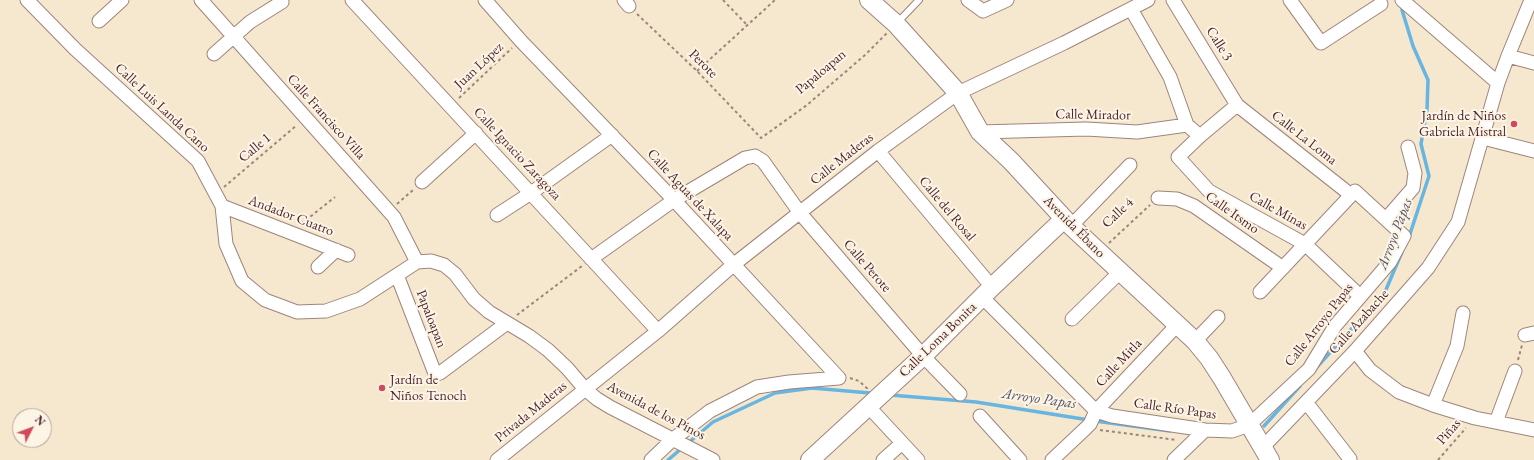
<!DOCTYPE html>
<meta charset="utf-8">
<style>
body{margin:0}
#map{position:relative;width:1534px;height:460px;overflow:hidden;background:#f5e8ce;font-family:"EB Garamond",serif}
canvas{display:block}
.north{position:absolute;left:12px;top:408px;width:40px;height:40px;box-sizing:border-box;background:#fcf5e5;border:1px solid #b59f9b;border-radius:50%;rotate:48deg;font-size:11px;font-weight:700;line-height:16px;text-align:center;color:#4a1f2b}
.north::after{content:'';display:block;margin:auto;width:14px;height:18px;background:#d1495b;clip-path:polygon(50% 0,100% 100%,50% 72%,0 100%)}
</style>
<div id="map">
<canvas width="1534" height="460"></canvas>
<div class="north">N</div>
</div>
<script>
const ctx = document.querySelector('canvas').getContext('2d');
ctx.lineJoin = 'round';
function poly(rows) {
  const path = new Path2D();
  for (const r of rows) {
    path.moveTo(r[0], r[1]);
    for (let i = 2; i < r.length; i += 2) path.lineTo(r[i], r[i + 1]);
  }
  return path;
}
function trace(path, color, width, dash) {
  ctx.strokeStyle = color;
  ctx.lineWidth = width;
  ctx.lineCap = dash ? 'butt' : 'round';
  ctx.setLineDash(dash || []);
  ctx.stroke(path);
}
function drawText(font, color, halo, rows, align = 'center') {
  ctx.font = font + ' "EB Garamond",serif';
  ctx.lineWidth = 4;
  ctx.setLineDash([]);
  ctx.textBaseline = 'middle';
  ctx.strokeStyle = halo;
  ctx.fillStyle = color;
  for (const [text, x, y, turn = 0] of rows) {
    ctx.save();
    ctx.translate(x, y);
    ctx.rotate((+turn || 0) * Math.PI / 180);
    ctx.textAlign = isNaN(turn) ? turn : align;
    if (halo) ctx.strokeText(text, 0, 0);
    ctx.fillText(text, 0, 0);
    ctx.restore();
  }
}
trace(poly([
 [1402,10,1413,46,1428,80,1427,110,1421,144,1429,176,1409,237],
 [1316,368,1385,292,1402,252],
 [890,395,976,402,1089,420],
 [1095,421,1170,431],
 [1264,426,1300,386],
 [687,444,713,422,775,393,812,388,870,393],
 [668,460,682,448]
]), '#68b5e1', 3.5);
const lane = poly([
 [897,23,919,0]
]);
const street = poly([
 [27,0,75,49,198,161,222,206,226,244,242,281,265,300,297,312,326,311,360,299,417,262],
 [201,0,394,217,417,262],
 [352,0,658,331],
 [485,0,521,41,674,200,839,378],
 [624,0,629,6],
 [968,0,983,11,1007,0],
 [1173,0,1237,105,1351,195],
 [1290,0,1321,43,1381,4],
 [1402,0,1498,83],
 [1131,9,1170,77,1187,125],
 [99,21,122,0],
 [214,54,250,22,282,2],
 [1508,56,1534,63],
 [1237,105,1200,136,1178,157,1209,191,1305,244,1360,296],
 [980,132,1086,129,1137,132,1187,125,1200,136],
 [1483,138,1534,151],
 [878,151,992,287],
 [422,182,476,133],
 [1158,198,1177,199,1194,206,1283,268],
 [222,206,348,255],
 [497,215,531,193,612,135],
 [1386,219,1413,188,1415,173,1408,147],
 [1071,226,1130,165],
 [591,259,674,200,745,158,755,156,763,161,800,213,923,356,960,394],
 [417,262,431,261,444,265,455,274,474,299,489,312,529,336,548,350,567,368,585,389,597,399,610,407,713,460],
 [318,267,336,250],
 [397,275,434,371,437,374,440,373,507,323],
 [982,297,1096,411,1112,416,1205,430,1232,431,1249,425,1309,369,1335,326,1390,262,1404,236,1355,191,1260,292],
 [1072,319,1120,272],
 [1525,335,1534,333],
 [1195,341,1218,317],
 [1355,351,1370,370,1399,392,1433,405,1475,418,1534,430],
 [1306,402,1350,459],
 [1433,405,1457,346,1463,313],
 [868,406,918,460],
 [980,416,1020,460],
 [1496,422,1515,371],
 [1262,448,1355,351,1428,268,1458,222,1498,83,1508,56,1531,0],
 [497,460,658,331,733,265,878,151,958,93,1064,43,1148,0],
 [651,460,672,440,710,411,757,387,789,382,839,378],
 [883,460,902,443],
 [1052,460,1086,428,1090,424,1096,411,1178,324],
 [1174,460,1205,430]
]);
const secondary = poly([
 [869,0,896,24,958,93,980,132,1011,161,1071,226,1195,341,1209,358,1222,378,1270,460],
 [810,460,923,356,992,287,1064,219]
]);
trace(lane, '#a0847c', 8);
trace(street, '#a0847c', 15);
trace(secondary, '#a0847c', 20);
trace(poly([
 [723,0,748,26],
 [637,14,697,71,761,138,807,105,865,55,887,33],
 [697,71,775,0],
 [459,98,512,48],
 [224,187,297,125],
 [397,204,413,190],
 [301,224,335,197],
 [1109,243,1150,205],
 [517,315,582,266],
 [1518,360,1522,345],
 [850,378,859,381,868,389],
 [1100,430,1177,440],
 [1438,460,1466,428]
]), '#a0847c', 2, [3, 3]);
trace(lane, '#fff', 6);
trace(street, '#fff', 13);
trace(secondary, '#fff', 18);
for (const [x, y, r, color] of [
 [1514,124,4,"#d1495b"],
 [382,388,4,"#d1495b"]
]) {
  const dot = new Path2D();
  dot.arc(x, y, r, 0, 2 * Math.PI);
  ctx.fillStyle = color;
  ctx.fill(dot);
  trace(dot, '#fcf5e5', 1.5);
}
drawText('14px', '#4a1f2b', '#fcf5e5', [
 ["Calle 3",1219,44,58],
 ["Perote",703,64,45],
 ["Juan López",479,66,-43],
 ["Papaloapan",821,72,-40],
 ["Calle Luis Landa Cano",162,108,43],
 ["Calle Mirador",1093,115,1],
 ["Calle Francisco Villa",326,117,48],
 ["Calle La Loma",1304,138,38],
 ["Calle 1",255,148,-40],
 ["Calle Ignacio Zaragoza",517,154,47],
 ["Calle Maderas",842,159,-38],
 ["Calle Aguas de Xalapa",690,195,47],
 ["Calle del Rosal",947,209,50],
 ["Calle Minas",1278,211,29],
 ["Calle 4",1118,213,-43],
 ["Calle Itsmo",1232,213,35],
 ["Andador Cuatro",291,216,21],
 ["Avenida Ébano",1074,227,45],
 ["Calle Perote",867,266,49],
 ["Papaloapan",431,319,69],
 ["Calle Azabache",1359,322,-48],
 ["Calle Arroyo Papas",1319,325,-52],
 ["Calle Loma Bonita",938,340,-44],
 ["Calle Mitla",1119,363,-47],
 ["Calle Río Papas",1175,409,8],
 ["Avenida de los Pinos",656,411,28],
 ["Privada Maderas",531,412,-39],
 ["Piñas",1449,432,-49]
]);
drawText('14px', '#4a1f2b', '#fcf5e5', [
 ["Jardín de Niños",1506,116],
 ["Gabriela Mistral",1506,132],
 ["Jardín de",390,380,"left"],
 ["Niños Tenoch",390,396,"left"]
], 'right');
drawText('italic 15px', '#54546b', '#fcf5e5', [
 ["Arroyo Papas",1395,234,-69],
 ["Arroyo Papas",1039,399,8]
]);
</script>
